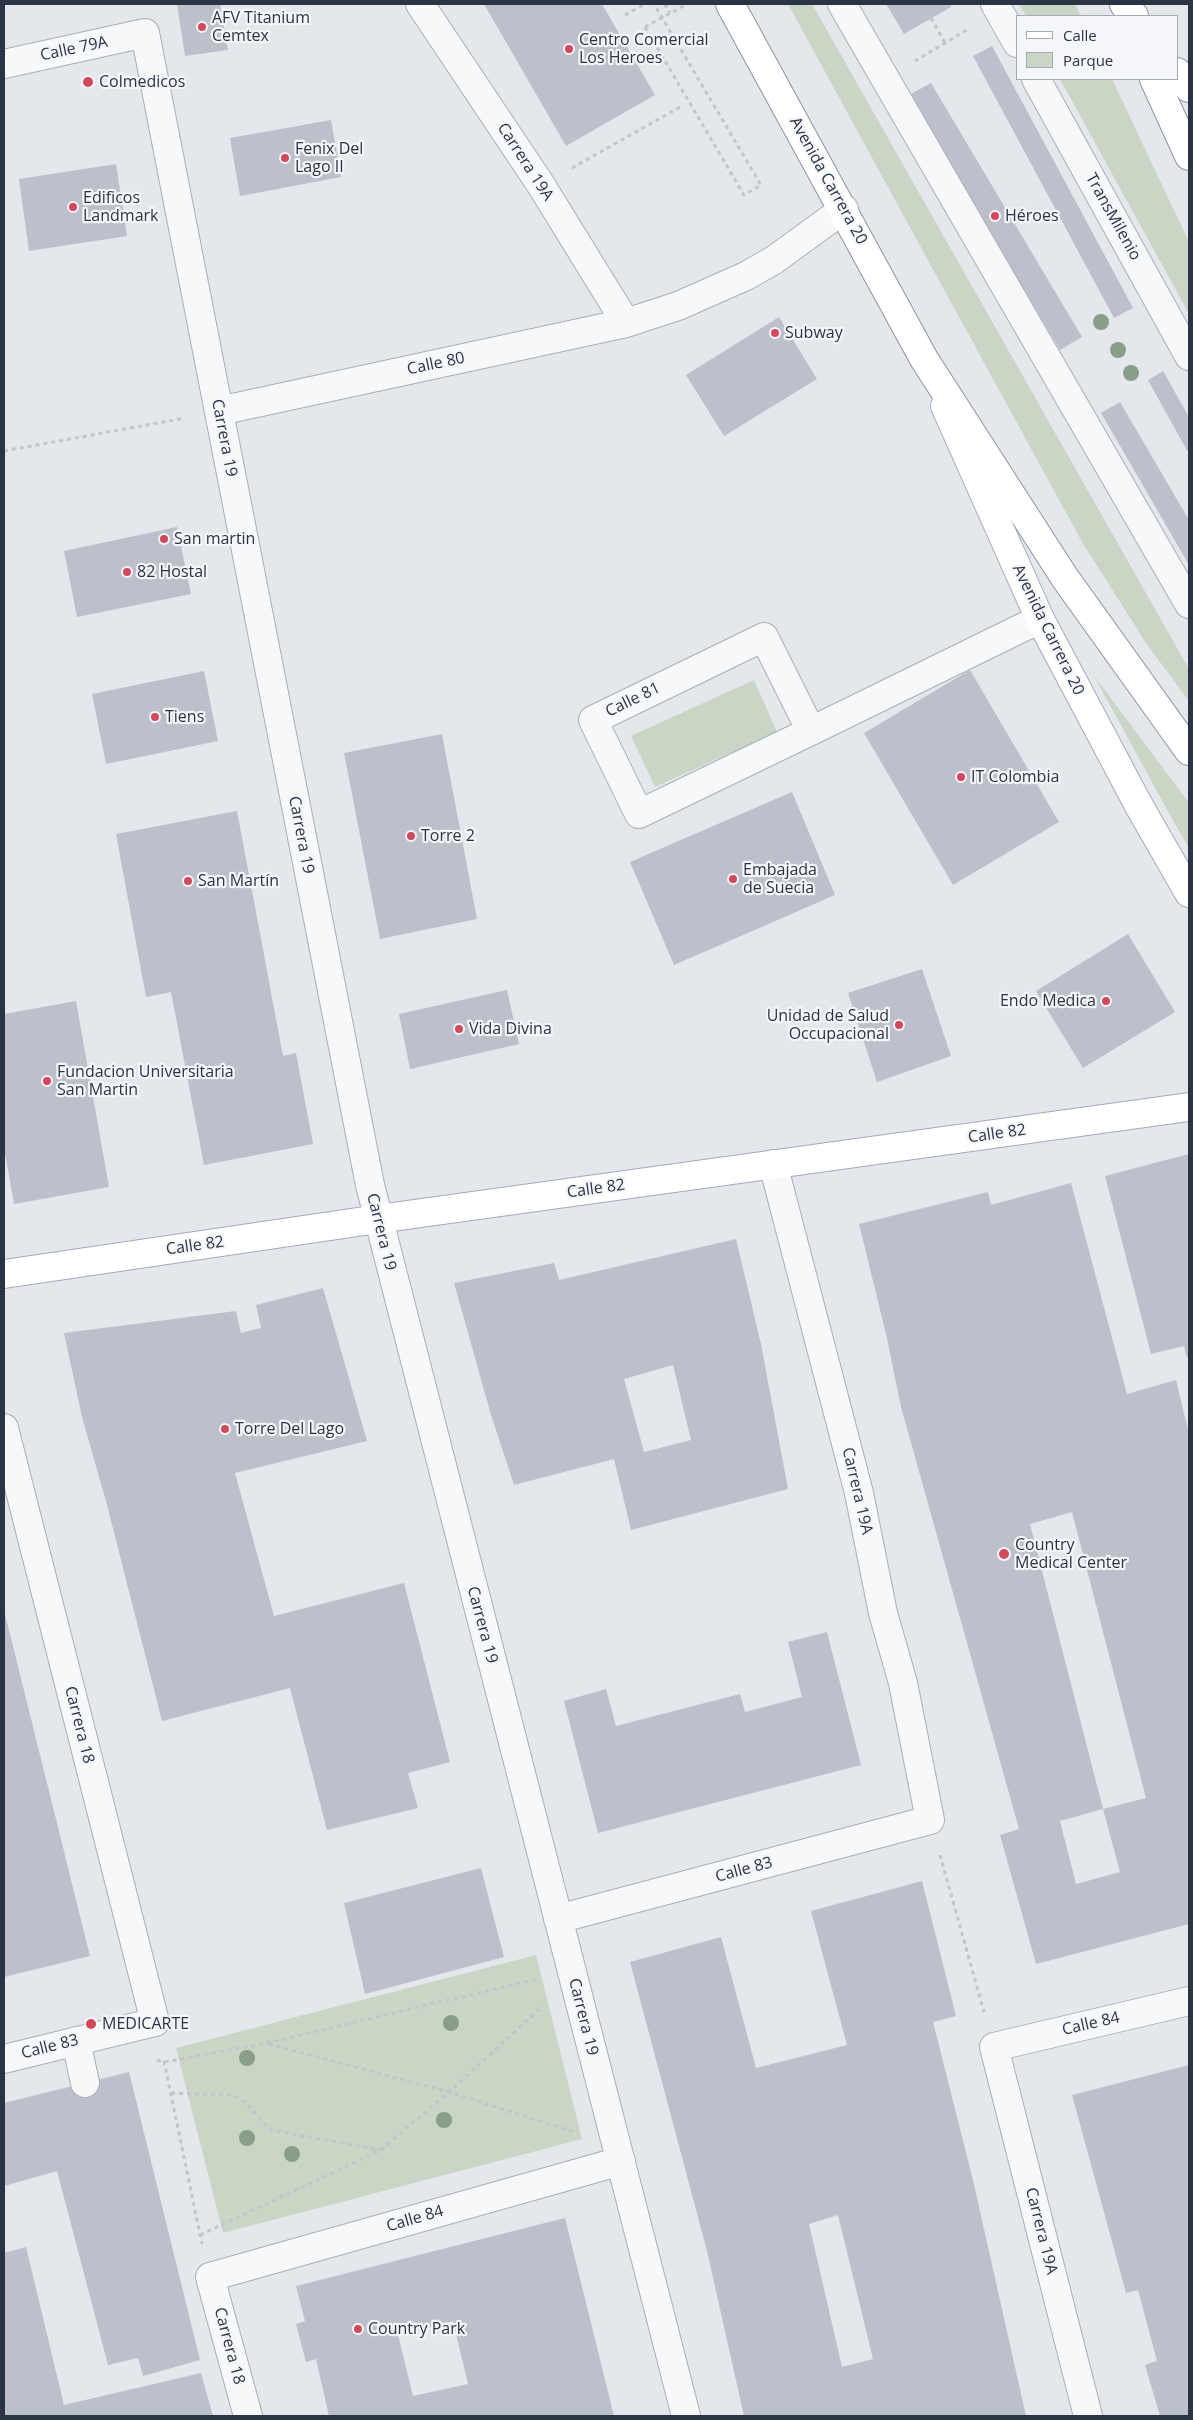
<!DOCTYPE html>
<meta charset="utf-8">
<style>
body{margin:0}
#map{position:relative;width:1193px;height:2420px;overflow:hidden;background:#e4e7ec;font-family:"Open Sans",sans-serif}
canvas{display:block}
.frame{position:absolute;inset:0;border:5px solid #2b3445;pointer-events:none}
.legend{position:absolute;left:1016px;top:15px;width:162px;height:65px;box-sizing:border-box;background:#f4f6f9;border:1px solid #a4a8b1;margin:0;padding:6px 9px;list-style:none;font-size:15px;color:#2b3445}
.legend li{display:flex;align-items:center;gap:10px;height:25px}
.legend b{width:25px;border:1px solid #a4a8b1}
</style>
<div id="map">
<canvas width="1193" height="2420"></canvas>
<div class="frame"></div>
<ul class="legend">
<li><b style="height:6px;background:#fff"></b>Calle</li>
<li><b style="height:14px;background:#c9d6c5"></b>Parque</li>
</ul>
</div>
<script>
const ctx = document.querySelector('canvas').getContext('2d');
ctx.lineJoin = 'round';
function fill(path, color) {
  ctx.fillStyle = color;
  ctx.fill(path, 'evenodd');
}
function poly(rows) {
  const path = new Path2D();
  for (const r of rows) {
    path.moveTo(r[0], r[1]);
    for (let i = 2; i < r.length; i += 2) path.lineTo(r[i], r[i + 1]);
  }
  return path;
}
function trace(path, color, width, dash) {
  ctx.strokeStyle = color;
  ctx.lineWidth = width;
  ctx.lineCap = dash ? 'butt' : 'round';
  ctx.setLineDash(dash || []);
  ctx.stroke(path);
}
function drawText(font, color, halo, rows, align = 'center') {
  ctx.font = font + ' "Open Sans",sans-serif';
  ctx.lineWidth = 4.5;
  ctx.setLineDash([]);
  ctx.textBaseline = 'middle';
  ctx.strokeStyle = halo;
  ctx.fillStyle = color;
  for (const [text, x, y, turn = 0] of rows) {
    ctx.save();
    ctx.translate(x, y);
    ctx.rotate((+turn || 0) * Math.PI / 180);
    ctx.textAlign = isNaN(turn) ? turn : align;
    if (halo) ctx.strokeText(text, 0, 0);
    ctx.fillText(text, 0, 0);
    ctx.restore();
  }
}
fill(poly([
 [788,4,812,4,1189,669,1189,701,1148,646,1082,542],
 [1019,4,1075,4,1081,16,1026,16],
 [1060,79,1112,79,1189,242,1189,314],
 [1093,674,1189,803,1189,848,1166,808],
 [754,680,777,732,655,787,631,736],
 [536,1955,582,2139,223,2233,176,2048]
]), '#c9d6c5');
fill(poly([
 [177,4,220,4,228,50,185,56],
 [484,4,602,4,655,95,566,146],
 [886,4,950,4,951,7,904,34],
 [992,46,1133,308,1114,318,973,56],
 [931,83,1082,337,1060,350,909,95],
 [331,120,341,177,240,196,230,138],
 [116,164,127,236,29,251,19,179],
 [779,317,817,379,724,436,686,375],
 [1163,371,1189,417,1189,454,1148,380],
 [1120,402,1189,520,1189,565,1101,413],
 [177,527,191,594,77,617,64,551],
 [970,670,1059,822,953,885,864,733],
 [204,671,218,741,106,764,92,694],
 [442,734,477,919,380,939,344,753],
 [792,792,835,895,674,965,630,862],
 [237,811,283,1056,296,1053,313,1144,204,1165,171,992,146,997,116,834],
 [1128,934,1175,1012,1083,1068,1036,991],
 [922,969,951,1056,877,1082,848,993],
 [507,990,519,1044,410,1069,399,1014],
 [76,1001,109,1187,14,1204,4,1148,4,1014],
 [1189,1154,1189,1357,1187,1358,1184,1346,1151,1354,1105,1176],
 [1071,1183,1127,1394,1176,1380,1189,1434,1189,1924,1036,1964,1000,1835,1019,1829,901,1407,886,1334,859,1224,988,1192,991,1205],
 [1072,1512,1146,1798,1103,1809,1120,1872,1076,1884,1060,1821,1103,1809,1030,1524],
 [736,1239,761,1344,788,1489,631,1530,614,1459,514,1485,491,1415,454,1283,554,1263,559,1280],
 [673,1365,691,1440,644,1452,624,1379],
 [323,1288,367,1441,235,1473,274,1616,404,1583,450,1762,408,1773,418,1808,327,1830,290,1688,162,1721,107,1505,82,1417,64,1333,236,1311,241,1333,261,1328,256,1305],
 [4,1610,90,1956,4,1977],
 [827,1632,861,1765,598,1833,564,1701,606,1689,616,1726,740,1694,745,1712,802,1697,788,1642],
 [481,1868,504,1957,365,1994,344,1903],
 [922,1881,956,2016,933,2022,973,2180,1026,2416,744,2416,707,2251,630,1962,721,1937,756,2068,847,2045,811,1911],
 [838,2215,873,2359,842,2367,809,2224],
 [1189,2065,1189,2416,1160,2416,1145,2365,1157,2361,1138,2290,1126,2293,1072,2095],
 [129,2072,200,2360,143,2376,138,2358,108,2365,57,2171,4,2186,4,2103],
 [565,2218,614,2416,329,2416,316,2359,306,2362,296,2324,305,2321,296,2286],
 [453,2321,468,2384,413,2396,398,2335],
 [26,2247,64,2405,201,2373,213,2416,4,2416,4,2253]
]), '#bbc0ca');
const minor = poly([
 [420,4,541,185,626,323],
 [842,4,1189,604],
 [995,4,1017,43],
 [4,64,145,33,370,1185,686,2416],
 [1036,79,1189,356],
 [219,411,626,323,678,306,746,276,774,260,844,209],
 [811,731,764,637,593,720,639,814,811,731,1040,619],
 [4,1428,155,2022,4,2059],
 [558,1919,930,1820,903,1683,883,1613,859,1493,773,1164],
 [76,2041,85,2083],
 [248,2416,210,2277,621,2161],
 [1088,2416,994,2047,1189,2001]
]);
const major = poly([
 [945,406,1040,619,1138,804,1189,893],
 [4,1274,378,1219,1189,1107]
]);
const highway = poly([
 [730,4,924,359,1065,578,1189,751],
 [1124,4,1134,16],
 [1177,72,1189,88],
 [1154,79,1189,156]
]);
trace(minor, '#a9aeb7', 30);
trace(major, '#a3abb8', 30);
trace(highway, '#8b94a3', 30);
trace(poly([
 [665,4,670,13],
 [625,15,645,4],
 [931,18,945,43],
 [645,27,744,195,761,185,654,4],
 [915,61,970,28],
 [572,168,680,107],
 [4,451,185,418],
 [940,1855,984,2012],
 [269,2044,449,2092,577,2133],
 [157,2060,164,2062,267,2043,537,1979],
 [164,2061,202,2244],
 [171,2093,233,2095,245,2102,268,2128,276,2131,381,2150],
 [200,2235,381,2150,449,2092,543,2006]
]), '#c2c5cb', 3, [4, 4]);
trace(minor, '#f7f8fa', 28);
trace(major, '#fff', 28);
trace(highway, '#fff', 28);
trace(poly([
 [645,27,687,4]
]), '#c2c5cb', 3, [4, 4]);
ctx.fillStyle = '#899d89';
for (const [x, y] of [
 [1101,322],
 [1118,350],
 [1131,373],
 [451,2023],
 [247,2058],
 [444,2120],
 [247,2138],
 [292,2154]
]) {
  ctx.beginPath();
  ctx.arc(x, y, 8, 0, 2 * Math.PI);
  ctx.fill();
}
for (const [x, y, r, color] of [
 [202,27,5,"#d1495b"],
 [569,49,5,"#d1495b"],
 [88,82,6,"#d1495b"],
 [285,158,5,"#d1495b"],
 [73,207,5,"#d1495b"],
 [995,216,5,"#d1495b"],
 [775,333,5,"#d1495b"],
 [164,539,5,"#d1495b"],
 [127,572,5,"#d1495b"],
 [155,717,5,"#d1495b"],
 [961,777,5,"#d1495b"],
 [411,836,5,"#d1495b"],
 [733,879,5,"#d1495b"],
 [188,881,5,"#d1495b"],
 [1106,1001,5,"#d1495b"],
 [899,1025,5,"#d1495b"],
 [459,1029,5,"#d1495b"],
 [47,1081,5,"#d1495b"],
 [225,1429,5,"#d1495b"],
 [1004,1554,6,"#d1495b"],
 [91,2024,6,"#d1495b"],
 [358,2329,5,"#d1495b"]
]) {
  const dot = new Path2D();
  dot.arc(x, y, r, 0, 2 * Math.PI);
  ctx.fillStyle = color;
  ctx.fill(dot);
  trace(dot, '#f4f6f9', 2);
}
drawText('16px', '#2b3445', '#f4f6f9', [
 ["AFV Titanium",212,18],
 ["Cemtex",212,36],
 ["Centro Comercial",579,40],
 ["Los Heroes",579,58],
 ["Colmedicos",99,82],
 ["Fenix Del",295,149],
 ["Lago II",295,167],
 ["Edificos",83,198],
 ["Landmark",83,216],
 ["Héroes",1005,216],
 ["Subway",785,333],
 ["San martin",174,539],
 ["82 Hostal",137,572],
 ["Tiens",165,717],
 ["IT Colombia",971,777],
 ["Torre 2",421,836],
 ["Embajada",743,870],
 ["de Suecia",743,888],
 ["San Martín",198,881],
 ["Endo Medica",1096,1001,"right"],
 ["Unidad de Salud",889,1016,"right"],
 ["Occupacional",889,1034,"right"],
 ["Vida Divina",469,1029],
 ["Fundacion Universitaria",57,1072],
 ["San Martin",57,1090],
 ["Torre Del Lago",235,1429],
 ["Country",1015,1545],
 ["Medical Center",1015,1563],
 ["MEDICARTE",102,2024],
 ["Country Park",368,2329]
], 'left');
drawText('16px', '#2b3445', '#f4f6f9', [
 ["Calle 79A",74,49,-12],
 ["Carrera 19A",525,162,57],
 ["Avenida Carrera 20",828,181,61],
 ["TransMilenio",1113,217,61],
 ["Calle 80",436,364,-12],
 ["Carrera 19",224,438,79],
 ["Avenida Carrera 20",1048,630,64],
 ["Calle 81",633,700,-26],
 ["Carrera 19",301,835,79],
 ["Calle 82",997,1134,-8],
 ["Calle 82",596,1189,-8],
 ["Carrera 19",381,1232,76],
 ["Calle 82",195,1246,-8],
 ["Carrera 19A",857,1491,77],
 ["Carrera 19",482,1625,75],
 ["Carrera 18",79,1725,76],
 ["Calle 83",744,1870,-15],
 ["Carrera 19",583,2017,76],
 ["Calle 84",1091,2024,-13],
 ["Calle 83",50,2047,-14],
 ["Calle 84",415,2219,-16],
 ["Carrera 19A",1041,2231,76],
 ["Carrera 18",229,2346,75]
]);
</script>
